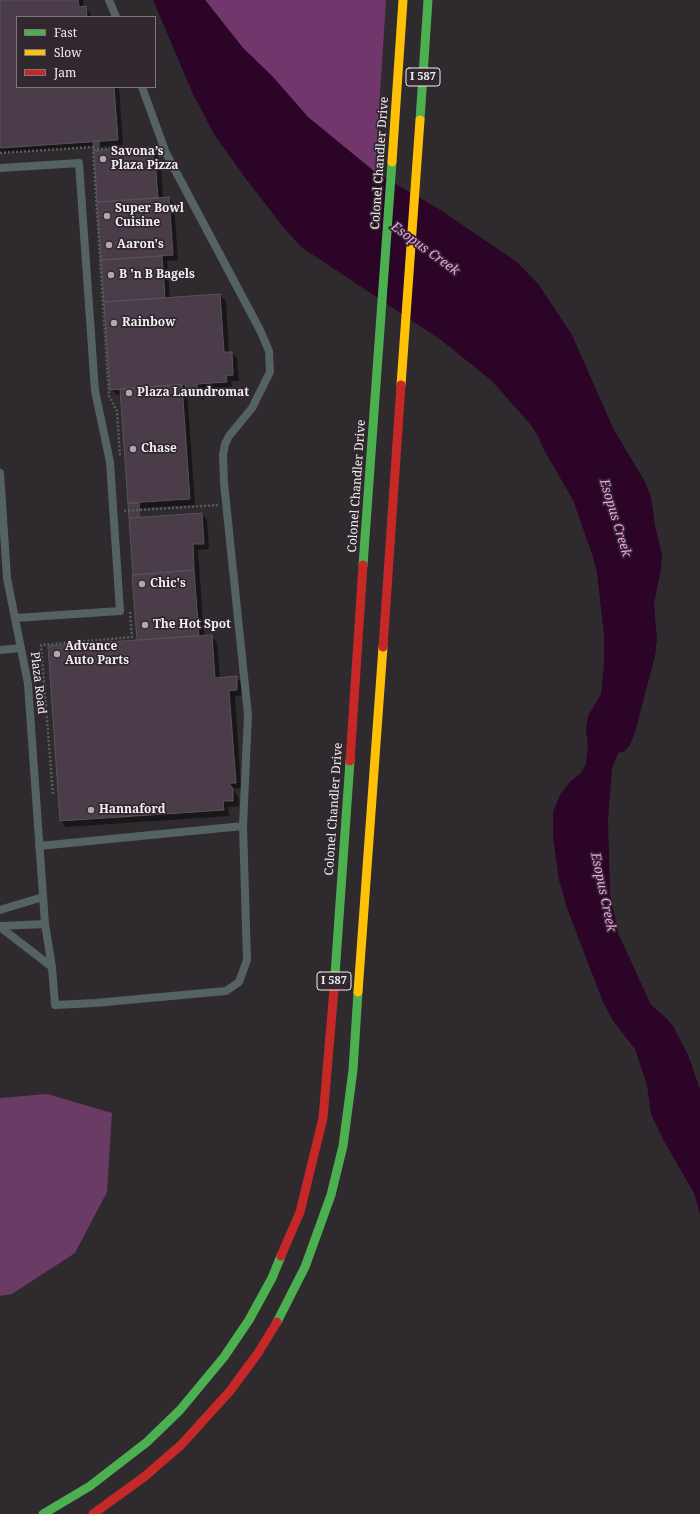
<!DOCTYPE html>
<meta charset="utf-8">
<style>
body{margin:0}
#map{position:relative;width:700px;height:1514px;overflow:hidden;background:#2e2a2d;font-family:"Noto Serif",serif}
canvas{display:block}
.legend{position:absolute;left:16px;top:16px;width:140px;height:72px;box-sizing:border-box;background:#30282e;border:1px solid #7e777c;margin:0;padding:5px 7px;list-style:none;font-size:12px;color:#f2eef2}
.legend li{display:flex;align-items:center;gap:8px;height:20px}
.legend b{width:20px;border:1px solid #7e777c}
</style>
<div id="map">
<canvas width="700" height="1514"></canvas>
<ul class="legend">
<li><b style="height:5px;background:#4caf50"></b>Fast</li>
<li><b style="height:5px;background:#ffc107"></b>Slow</li>
<li><b style="height:5px;background:#c62828"></b>Jam</li>
</ul>
</div>
<script>
const ctx = document.querySelector('canvas').getContext('2d');
ctx.lineJoin = 'round';
function fill(path, color) {
  ctx.fillStyle = color;
  ctx.fill(path, 'evenodd');
}
function poly(rows) {
  const path = new Path2D();
  for (const r of rows) {
    path.moveTo(r[0], r[1]);
    for (let i = 2; i < r.length; i += 2) path.lineTo(r[i], r[i + 1]);
  }
  return path;
}
function trace(path, color, width, dash) {
  ctx.strokeStyle = color;
  ctx.lineWidth = width;
  ctx.lineCap = dash ? 'butt' : 'round';
  ctx.setLineDash(dash || []);
  ctx.stroke(path);
}
function drawText(font, color, halo, rows, align = 'center') {
  ctx.font = font + ' "Noto Serif",serif';
  ctx.lineWidth = 3.5;
  ctx.setLineDash([]);
  ctx.textBaseline = 'middle';
  ctx.strokeStyle = halo;
  ctx.fillStyle = color;
  for (const [text, x, y, turn = 0] of rows) {
    ctx.save();
    ctx.translate(x, y);
    ctx.rotate((+turn || 0) * Math.PI / 180);
    ctx.textAlign = isNaN(turn) ? turn : align;
    if (halo) ctx.strokeText(text, 0, 0);
    ctx.fillText(text, 0, 0);
    ctx.restore();
  }
}
fill(poly([
 [47,1094,112,1113,107,1192,75,1253,12,1294,0,1296,0,1098]
]), '#6a3b64');
fill(poly([
 [205,0,386,0,375,172,308,117,272,76,243,48]
]), '#71376c');
fill(poly([
 [153,0,205,0,243,48,272,76,308,117,375,172,439,209,517,262,539,285,572,335,614,430,644,480,651,497,655,526,662,554,661,569,654,604,657,639,655,656,635,732,630,745,625,751,618,753,612,768,608,820,610,894,618,933,651,1005,665,1017,673,1026,688,1055,700,1089,700,1214,694,1193,665,1143,651,1114,647,1085,635,1049,613,1021,603,1002,567,908,559,880,553,837,553,812,561,793,571,781,581,773,586,764,588,747,586,729,588,716,601,694,604,665,604,635,597,573,593,557,573,500,544,450,538,436,530,424,492,381,441,340,301,247,284,228,246,179,214,134,193,94]
]), '#2b0428');
fill(poly([
 [0,0,83,0,84,8,91,13,91,17,17,17,17,87,119,87,123,145,100,147,100,152,152,148,158,154,158,163,161,166,163,198,169,198,174,204,178,260,167,261,170,299,220,295,226,301,229,353,232,353,237,358,239,381,231,381,232,387,203,389,204,400,193,395,187,389,195,505,141,508,141,518,202,514,207,520,209,549,198,550,204,637,211,636,217,642,220,678,236,677,242,683,243,695,235,696,241,788,233,789,238,796,239,806,228,807,229,816,66,827,61,821,138,641,122,394,117,395,111,389,94,147,0,153]
]), '#0007');
const building = poly([
 [0,0,78,0,79,7,86,6,87,17,17,17,17,87,114,87,118,140,0,148,0,0],
 [93,141,99,141,99,151,94,151,93,141],
 [152,147,153,159,155,159,158,198,97,202,94,151,152,147],
 [169,197,173,255,101,260,97,202,169,197],
 [162,256,165,298,104,302,101,260,162,256],
 [220,294,224,352,232,352,233,375,226,376,227,382,197,384,198,395,186,389,185,384,110,390,104,302,220,294],
 [182,385,190,499,128,503,120,389,182,385],
 [128,503,139,503,140,517,129,518,128,503],
 [202,513,204,544,193,544,194,570,133,575,129,518,202,513],
 [194,570,199,636,137,640,132,575,194,570],
 [212,635,215,678,237,676,237,690,229,691,236,783,229,783,233,789,233,801,223,801,224,810,60,821,48,646,212,635]
]);
fill(building, '#4b3c49');
trace(building, '#565456', 1);
trace(poly([
 [119,148,93,150,109,396,117,411,120,457],
 [0,153,93,147,93,150],
 [124,511,218,505],
 [53,794,41,645,132,637,130,612]
]), '#555d5e', 2.5, [2, 2]);
trace(poly([
 [109,0,116,17],
 [0,168,79,163,95,391,110,462,120,611,15,618],
 [0,473,7,578,28,684,45,924,52,967,55,1005,95,1003,226,991,239,982,247,960,243,826,248,715,224,483,223,455,225,444,229,436,252,408,270,372,269,351,260,330,166,153,142,87],
 [0,650,21,648],
 [39,846,243,826],
 [0,910,43,897],
 [0,926,45,924],
 [0,927,52,967]
]), '#556264', 8);
trace(poly([
 [420,120,428,0],
 [363,565,392,162],
 [334,989,350,761],
 [277,1322,305,1267,331,1195,343,1146,353,1070,358,992],
 [43,1514,90,1486,147,1442,180,1410,224,1357,249,1320,272,1278,281,1256]
]), '#4caf50', 9);
trace(poly([
 [392,162,403,0],
 [401,385,420,120],
 [358,992,383,647]
]), '#ffc107', 9);
trace(poly([
 [383,647,401,385],
 [350,761,363,565],
 [281,1256,300,1212,323,1118,334,989],
 [93,1514,144,1477,181,1445,230,1391,258,1353,277,1322]
]), '#c62828', 9);
for (const [x, y, r, color] of [
 [103,159,4,"#ada9ad"],
 [107,216,4,"#ada9ad"],
 [109,245,4,"#ada9ad"],
 [111,275,4,"#ada9ad"],
 [114,323,4,"#ada9ad"],
 [129,393,4,"#ada9ad"],
 [133,449,4,"#ada9ad"],
 [142,584,4,"#ada9ad"],
 [145,625,4,"#ada9ad"],
 [57,654,4,"#ada9ad"],
 [91,810,4,"#ada9ad"]
]) {
  const dot = new Path2D();
  dot.arc(x, y, r, 0, 2 * Math.PI);
  ctx.fillStyle = color;
  ctx.fill(dot);
  trace(dot, '#30282e', 1.5);
}
for (const [x, y, w] of [
 [423,77,34],
 [334,981,34]
]) {
  const box = new Path2D();
  box.roundRect(x - w / 2, y - 9, w, 18, 3);
  ctx.fillStyle = '#30282e';
  ctx.fill(box);
  trace(box, '#f2eef2', 1);
}
drawText('bold 11px', '#f2eef2', null, [
 ["I 587",423,77],
 ["I 587",334,981]
]);
drawText('bold 12px', '#f2eef2', '#30282e', [
 ["Savona’s",111,152],
 ["Plaza Pizza",111,166],
 ["Super Bowl",115,209],
 ["Cuisine",115,223],
 ["Aaron's",117,245],
 ["B 'n B Bagels",119,275],
 ["Rainbow",122,323],
 ["Plaza Laundromat",137,393],
 ["Chase",141,449],
 ["Chic's",150,584],
 ["The Hot Spot",153,625],
 ["Advance",65,647],
 ["Auto Parts",65,661],
 ["Hannaford",99,810]
], 'left');
drawText('12px', '#f2eef2', '#30282e', [
 ["Colonel Chandler Drive",380,163,-86],
 ["Colonel Chandler Drive",357,486,-86],
 ["Plaza Road",38,683,83],
 ["Colonel Chandler Drive",334,809,-86]
]);
drawText('italic 13px', '#fb9cf0', '#30282e', [
 ["Esopus Creek",425,249,36],
 ["Esopus Creek",615,518,73],
 ["Esopus Creek",603,892,78]
]);
</script>
